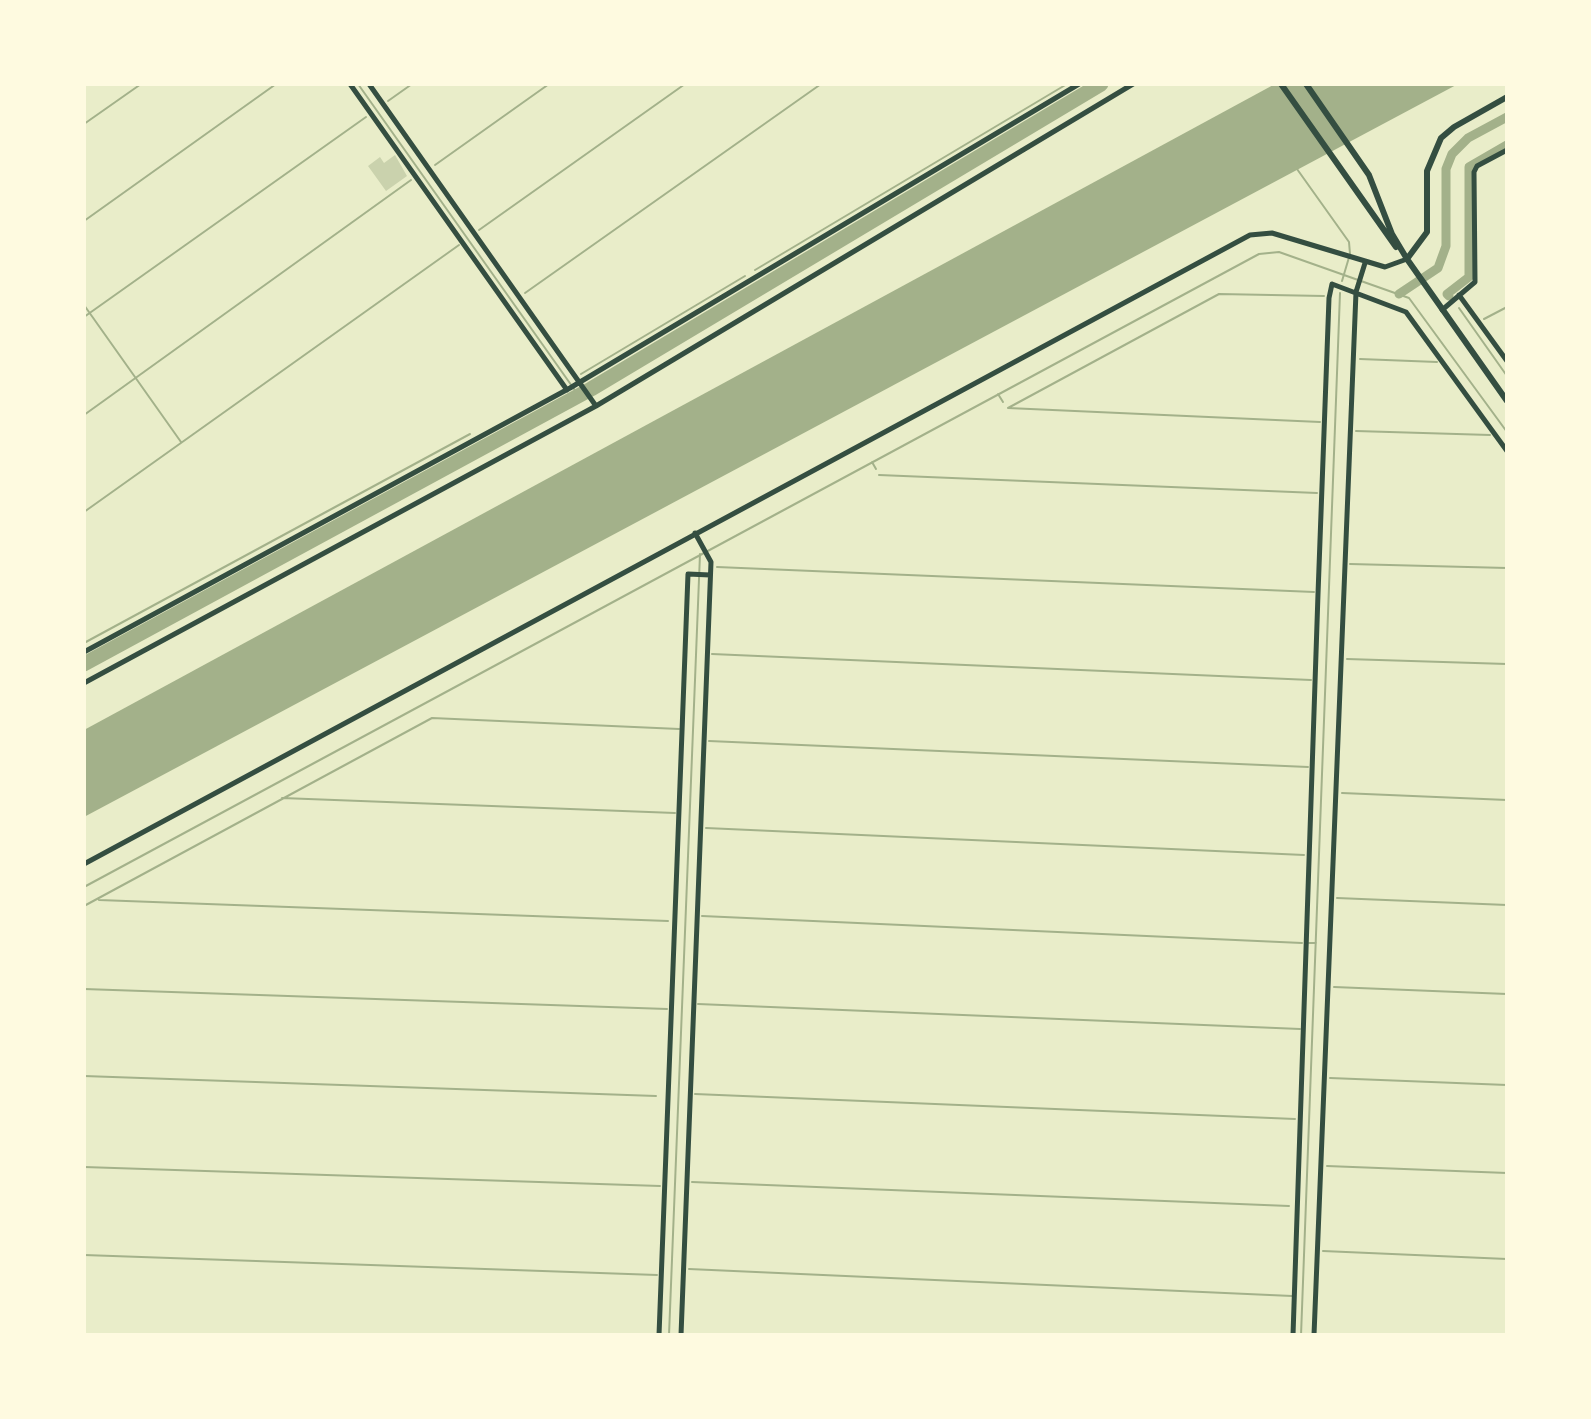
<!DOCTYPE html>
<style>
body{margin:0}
#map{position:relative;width:1591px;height:1419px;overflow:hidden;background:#e9edc9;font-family:"Space Grotesk",sans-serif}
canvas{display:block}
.frame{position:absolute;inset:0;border:86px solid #fefae0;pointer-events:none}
</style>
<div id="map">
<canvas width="1591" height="1419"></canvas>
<div class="frame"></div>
</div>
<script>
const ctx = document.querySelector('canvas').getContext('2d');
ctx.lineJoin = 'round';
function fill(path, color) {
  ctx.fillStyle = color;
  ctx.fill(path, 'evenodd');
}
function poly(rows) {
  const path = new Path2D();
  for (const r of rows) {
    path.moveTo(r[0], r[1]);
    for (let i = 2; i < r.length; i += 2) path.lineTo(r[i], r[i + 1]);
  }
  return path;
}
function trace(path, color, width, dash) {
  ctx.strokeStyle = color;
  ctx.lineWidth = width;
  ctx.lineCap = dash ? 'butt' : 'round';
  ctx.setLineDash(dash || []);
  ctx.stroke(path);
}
fill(poly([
 [395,155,407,176,386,191,368,166,380,157,384,163]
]), '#cad2ad');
fill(poly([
 [1275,84,1458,84,84,817,84,730]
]), '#a3b18a');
trace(poly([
 [358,84,579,396],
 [388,101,412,84],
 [84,124,141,84],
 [435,165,549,84],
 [1297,169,1349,242,1350,254,1342,281],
 [84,221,276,84],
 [479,230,685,84],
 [755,270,1067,84],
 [525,293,821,84],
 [84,305,181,442],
 [1459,308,1507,376],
 [84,317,366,117],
 [1484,319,1507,307],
 [1360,359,1437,362],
 [581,374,745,276],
 [998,394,1003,402],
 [1008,408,1219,294,1324,296],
 [1008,408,1320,422],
 [84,415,411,180],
 [1356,431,1490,435],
 [872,462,876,469],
 [879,475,1317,493],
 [84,512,459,245],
 [1350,564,1507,568],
 [717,567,1314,592],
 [84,643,470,434],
 [712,654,1311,680],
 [1347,659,1507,664],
 [709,741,1308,767],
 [1342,793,1507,800],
 [282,798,675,813],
 [706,828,1304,855],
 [84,887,1259,254,1279,252,1409,298,1507,432],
 [1337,898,1507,905],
 [99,900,668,921],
 [84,906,432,718,679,729],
 [702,916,1302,943],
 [1309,943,1316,943],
 [1334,987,1507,994],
 [84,989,667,1009],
 [698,1004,1300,1029],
 [84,1076,656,1096],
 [1330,1078,1507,1085],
 [695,1094,1295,1119],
 [1327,1166,1507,1173],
 [84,1167,660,1186],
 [692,1182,1289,1206],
 [1323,1251,1507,1259],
 [84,1255,657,1275],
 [689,1269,1292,1296],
 [669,1335,700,554],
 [1301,1335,1340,293]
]), '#a3b18a', 2);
trace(poly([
 [1399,294,1438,268,1446,246,1446,169,1452,154,1468,138,1507,117],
 [1449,296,1447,294,1469,277,1469,167,1507,145]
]), '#a3b18a', 9);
trace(poly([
 [84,664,591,389,1101,84]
]), '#a3b18a', 15);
trace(poly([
 [350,84,567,390],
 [369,84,596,406],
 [1459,295,1507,361],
 [1442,310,1475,282,1474,172,1477,166,1507,150],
 [84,652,570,388,1079,84],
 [84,683,596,406,1133,84],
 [84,864,1250,235,1272,233,1385,267,1407,259],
 [659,1335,688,574,710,575],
 [681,1335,711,562,695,533],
 [1293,1335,1318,594,1329,298,1332,284,1406,312,1507,451],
 [1314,1335,1356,292,1365,263]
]), '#344e41', 5);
trace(poly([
 [1281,84,1396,247],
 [1306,84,1369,175,1392,234,1407,259,1507,401],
 [1407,259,1427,232,1427,171,1441,138,1454,127,1507,97]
]), '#344e41', 6);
</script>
